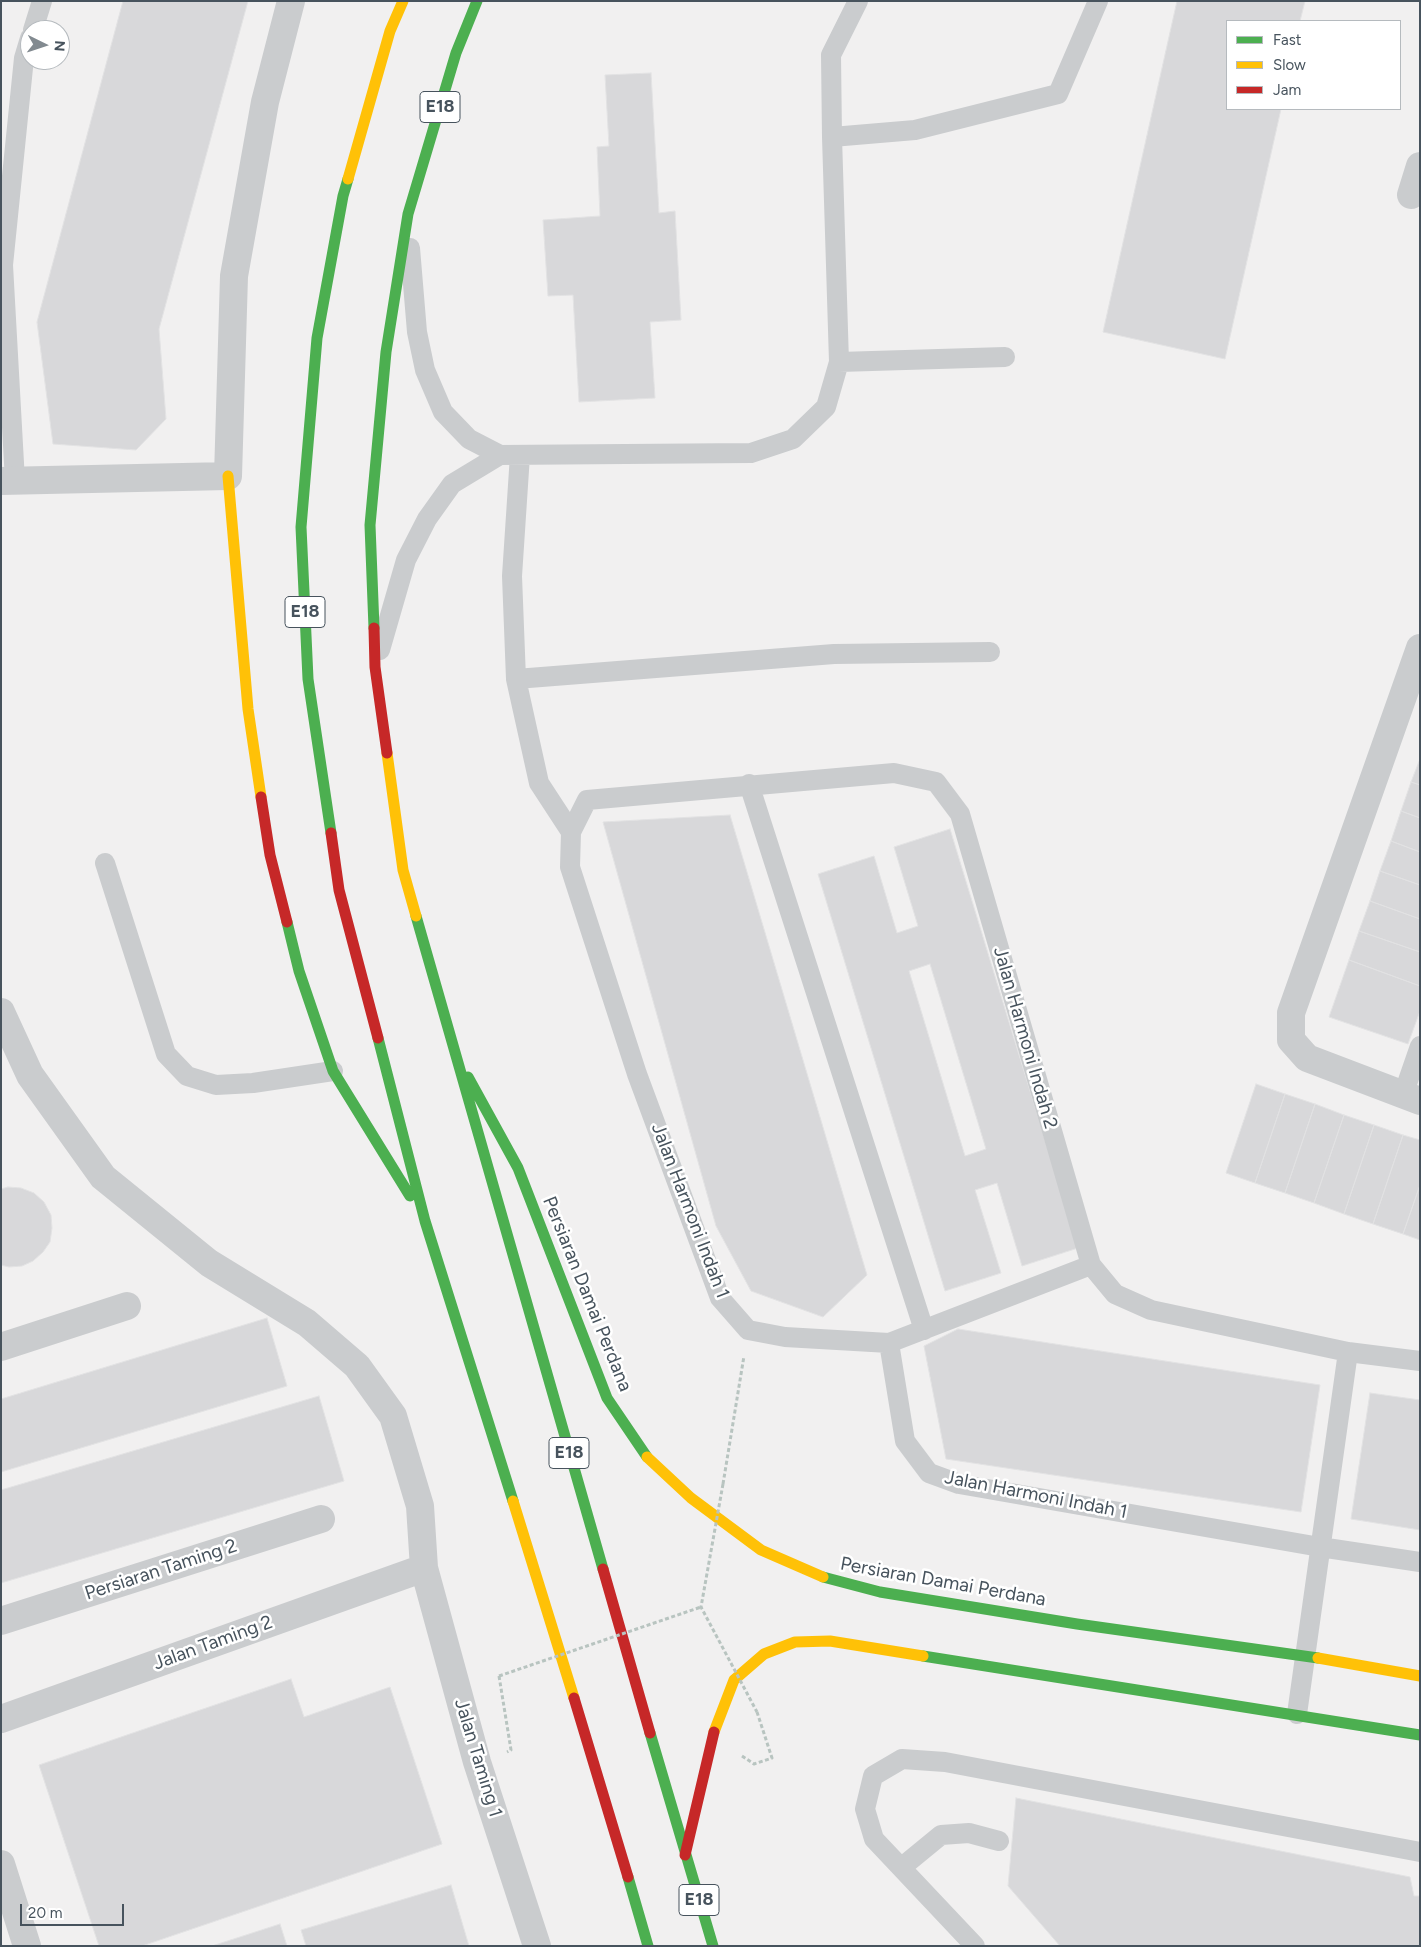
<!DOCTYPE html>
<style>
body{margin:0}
#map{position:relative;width:1421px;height:1947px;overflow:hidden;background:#f1f0f0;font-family:Figtree,sans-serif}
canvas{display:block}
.frame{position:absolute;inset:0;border:2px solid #47535d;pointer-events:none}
.legend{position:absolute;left:1226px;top:20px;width:175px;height:90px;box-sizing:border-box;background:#fff;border:1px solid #b5babe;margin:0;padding:6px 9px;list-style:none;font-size:15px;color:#47535d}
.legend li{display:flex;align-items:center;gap:10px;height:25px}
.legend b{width:25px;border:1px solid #b5babe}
.north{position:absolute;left:20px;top:20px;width:50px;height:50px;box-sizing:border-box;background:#fff;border:1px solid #b5babe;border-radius:50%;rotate:94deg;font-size:14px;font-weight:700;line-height:20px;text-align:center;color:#47535d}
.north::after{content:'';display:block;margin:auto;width:18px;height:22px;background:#828a90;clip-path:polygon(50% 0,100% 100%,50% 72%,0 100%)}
.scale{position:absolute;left:20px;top:1904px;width:104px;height:22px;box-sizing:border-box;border:2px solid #47535d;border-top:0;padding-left:6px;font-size:15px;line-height:18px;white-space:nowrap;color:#47535d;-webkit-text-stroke:4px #fff;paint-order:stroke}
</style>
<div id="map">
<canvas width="1421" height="1947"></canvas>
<div class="frame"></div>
<ul class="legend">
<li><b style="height:6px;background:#4caf50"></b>Fast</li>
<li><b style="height:6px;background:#ffc107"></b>Slow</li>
<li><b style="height:6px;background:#c62828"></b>Jam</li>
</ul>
<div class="north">N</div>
<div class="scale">20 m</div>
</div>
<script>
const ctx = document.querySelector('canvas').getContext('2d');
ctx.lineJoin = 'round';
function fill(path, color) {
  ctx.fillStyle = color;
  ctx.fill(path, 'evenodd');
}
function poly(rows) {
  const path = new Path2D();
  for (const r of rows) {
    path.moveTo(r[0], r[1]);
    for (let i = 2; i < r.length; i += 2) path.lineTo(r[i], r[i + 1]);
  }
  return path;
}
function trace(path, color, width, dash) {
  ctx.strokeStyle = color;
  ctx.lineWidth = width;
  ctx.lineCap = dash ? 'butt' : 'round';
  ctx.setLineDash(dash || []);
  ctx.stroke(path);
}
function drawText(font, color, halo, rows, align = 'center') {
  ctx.font = font + ' Figtree,sans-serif';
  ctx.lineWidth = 5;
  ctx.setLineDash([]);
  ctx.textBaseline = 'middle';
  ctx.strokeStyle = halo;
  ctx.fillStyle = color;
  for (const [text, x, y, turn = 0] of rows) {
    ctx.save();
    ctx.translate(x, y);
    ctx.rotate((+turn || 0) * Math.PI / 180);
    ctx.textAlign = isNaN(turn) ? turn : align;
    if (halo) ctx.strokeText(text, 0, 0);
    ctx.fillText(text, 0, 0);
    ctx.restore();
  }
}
const building = poly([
 [123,1,248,1,159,329,166,419,136,450,53,444,37,322,123,1],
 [1177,1,1305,1,1300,21,1227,21,1227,109,1281,109,1225,359,1103,332,1177,1],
 [651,73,659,213,675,211,681,320,650,322,655,398,579,402,573,295,548,296,543,220,600,216,597,147,609,146,605,75,651,73],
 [1420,759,1420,785,1411,782,1420,759],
 [1411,782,1420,785,1420,818,1401,811,1411,782],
 [1401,811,1420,818,1420,852,1391,841,1401,811],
 [730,815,867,1275,823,1317,751,1291,716,1226,603,822,730,815],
 [950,829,1078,1248,1022,1266,997,1183,975,1190,1001,1273,945,1291,818,874,874,856,897,933,918,926,894,847,950,829],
 [930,964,986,1149,965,1156,909,971,930,964],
 [1391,841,1420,852,1420,885,1380,871,1391,841],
 [1380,871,1420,885,1420,919,1370,901,1380,871],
 [1370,901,1420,919,1420,952,1359,931,1370,901],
 [1359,931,1420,952,1420,986,1349,960,1359,931],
 [1349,960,1420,986,1420,1011,1408,1044,1329,1017,1349,960],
 [1256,1084,1285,1094,1255,1183,1226,1173,1256,1084],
 [1285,1094,1315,1104,1285,1193,1255,1183,1285,1094],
 [1315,1104,1344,1115,1314,1203,1285,1193,1315,1104],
 [1344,1115,1374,1125,1344,1214,1314,1203,1344,1115],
 [1374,1125,1403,1135,1373,1224,1344,1214,1374,1125],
 [1403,1135,1420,1140,1420,1185,1403,1234,1373,1224,1403,1135],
 [1420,1185,1420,1240,1403,1234,1420,1185],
 [8,1187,21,1188,34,1193,44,1202,51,1215,52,1228,50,1242,43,1252,33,1261,22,1266,9,1267,1,1265,1,1189,8,1187],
 [267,1318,287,1386,1,1472,1,1399,267,1318],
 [958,1329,1320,1385,1301,1512,946,1459,924,1346,958,1329],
 [1370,1393,1420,1400,1420,1530,1351,1519,1370,1393],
 [319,1396,344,1481,1,1583,1,1490,319,1396],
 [291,1679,304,1717,390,1687,442,1844,142,1946,99,1946,39,1765,291,1679],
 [1016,1798,1410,1877,1414,1896,1420,1896,1420,1946,1060,1946,1008,1886,1016,1798],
 [451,1885,469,1946,306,1946,301,1930,451,1885],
 [280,1924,287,1946,212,1946,280,1924]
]);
fill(building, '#d8d8da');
trace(building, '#e2e2e3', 1);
trace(poly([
 [723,1484,744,1356],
 [499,1676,511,1750,507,1752],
 [742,1756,754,1764,772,1758,757,1712]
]), '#b8c4c0', 3, [4, 2.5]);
trace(poly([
 [858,1,831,55,832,137,915,130,1058,94,1098,1],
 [33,30,42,1],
 [410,248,417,332,425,370,443,412,469,439,500,455,751,453,793,439,826,407,839,362,832,137],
 [839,362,1005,357],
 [520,455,512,576,516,679,539,783,571,832],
 [15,481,3,265,24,58,30,38],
 [380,650,406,560,427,519,452,484,500,455],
 [516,679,834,654,990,652],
 [749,784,924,1330],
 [105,863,166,1054,187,1076,216,1085,253,1083,333,1071],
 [1403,1095,1420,1046],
 [889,1343,1091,1265],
 [1420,1361,1348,1352,1151,1310,1115,1294,1091,1265,960,814,936,782,894,773,587,800,571,832,570,867,637,1074,720,1298,748,1330,785,1337,889,1343,905,1441,929,1473,959,1484,1320,1547,1420,1562],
 [1297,1714,1348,1352],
 [902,1867,941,1835,969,1833,999,1841],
 [975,1946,874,1839,865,1809,873,1776,902,1759,945,1762,1420,1852]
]), '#caccce', 20);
trace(poly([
 [1411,195,1420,166],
 [1,481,228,476,234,276,265,102,291,1],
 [1420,648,1291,1013,1291,1040,1307,1058,1420,1101],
 [1,1012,30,1075,103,1177,209,1263,307,1323,357,1366,393,1416,420,1506,424,1568,477,1762,537,1946],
 [1,1347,127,1306],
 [1,1621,321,1519],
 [1,1719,424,1568],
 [1,1864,27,1946]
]), '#caccce', 28);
trace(poly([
 [374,628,370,525,386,352,408,214,456,53,477,1],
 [331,833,308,679,301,527,317,338,343,196,348,179],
 [416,916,603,1569],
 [287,922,299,971,333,1071,410,1196],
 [378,1038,425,1221,513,1501],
 [468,1077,518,1168,607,1398,647,1457],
 [823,1577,880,1592,1077,1624,1318,1658],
 [923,1656,1420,1735],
 [650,1733,713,1946],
 [628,1877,648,1946]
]), '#4caf50', 11);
trace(poly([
 [348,179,390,31,403,1],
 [228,476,248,709,261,797],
 [387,753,403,870,416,916],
 [647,1457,691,1498,761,1550,823,1577],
 [513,1501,574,1698],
 [1318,1658,1420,1676],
 [714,1732,734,1680,764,1654,795,1642,830,1641,923,1656]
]), '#ffc107', 11);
trace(poly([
 [374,628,375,667,387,753],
 [261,797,270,855,287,922],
 [331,833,339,890,378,1038],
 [603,1569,650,1733],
 [574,1698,628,1877],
 [685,1855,714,1732]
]), '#c62828', 11);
trace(poly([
 [723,1484,701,1607,757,1712],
 [499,1676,701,1607]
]), '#b8c4c0', 3, [4, 2.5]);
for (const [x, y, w] of [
 [440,107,40],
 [305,612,40],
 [569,1453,40],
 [699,1900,40]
]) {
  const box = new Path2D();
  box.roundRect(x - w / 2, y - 15.5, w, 31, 4);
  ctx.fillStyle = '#fff';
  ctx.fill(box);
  trace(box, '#47535d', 1);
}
drawText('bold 18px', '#47535d', null, [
 ["E18",440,107],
 ["E18",305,612],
 ["E18",569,1453],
 ["E18",699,1900]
]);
drawText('19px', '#47535d', '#fff', [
 ["Jalan Harmoni Indah 2",1025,1038,74],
 ["Jalan Harmoni Indah 1",690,1211,69],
 ["Persiaran Damai Perdana",587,1294,68],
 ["Jalan Harmoni Indah 1",1036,1495,11],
 ["Persiaran Taming 2",161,1570,-18],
 ["Persiaran Damai Perdana",943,1582,10],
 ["Jalan Taming 2",213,1643,-20],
 ["Jalan Taming 1",478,1758,73]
]);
</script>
